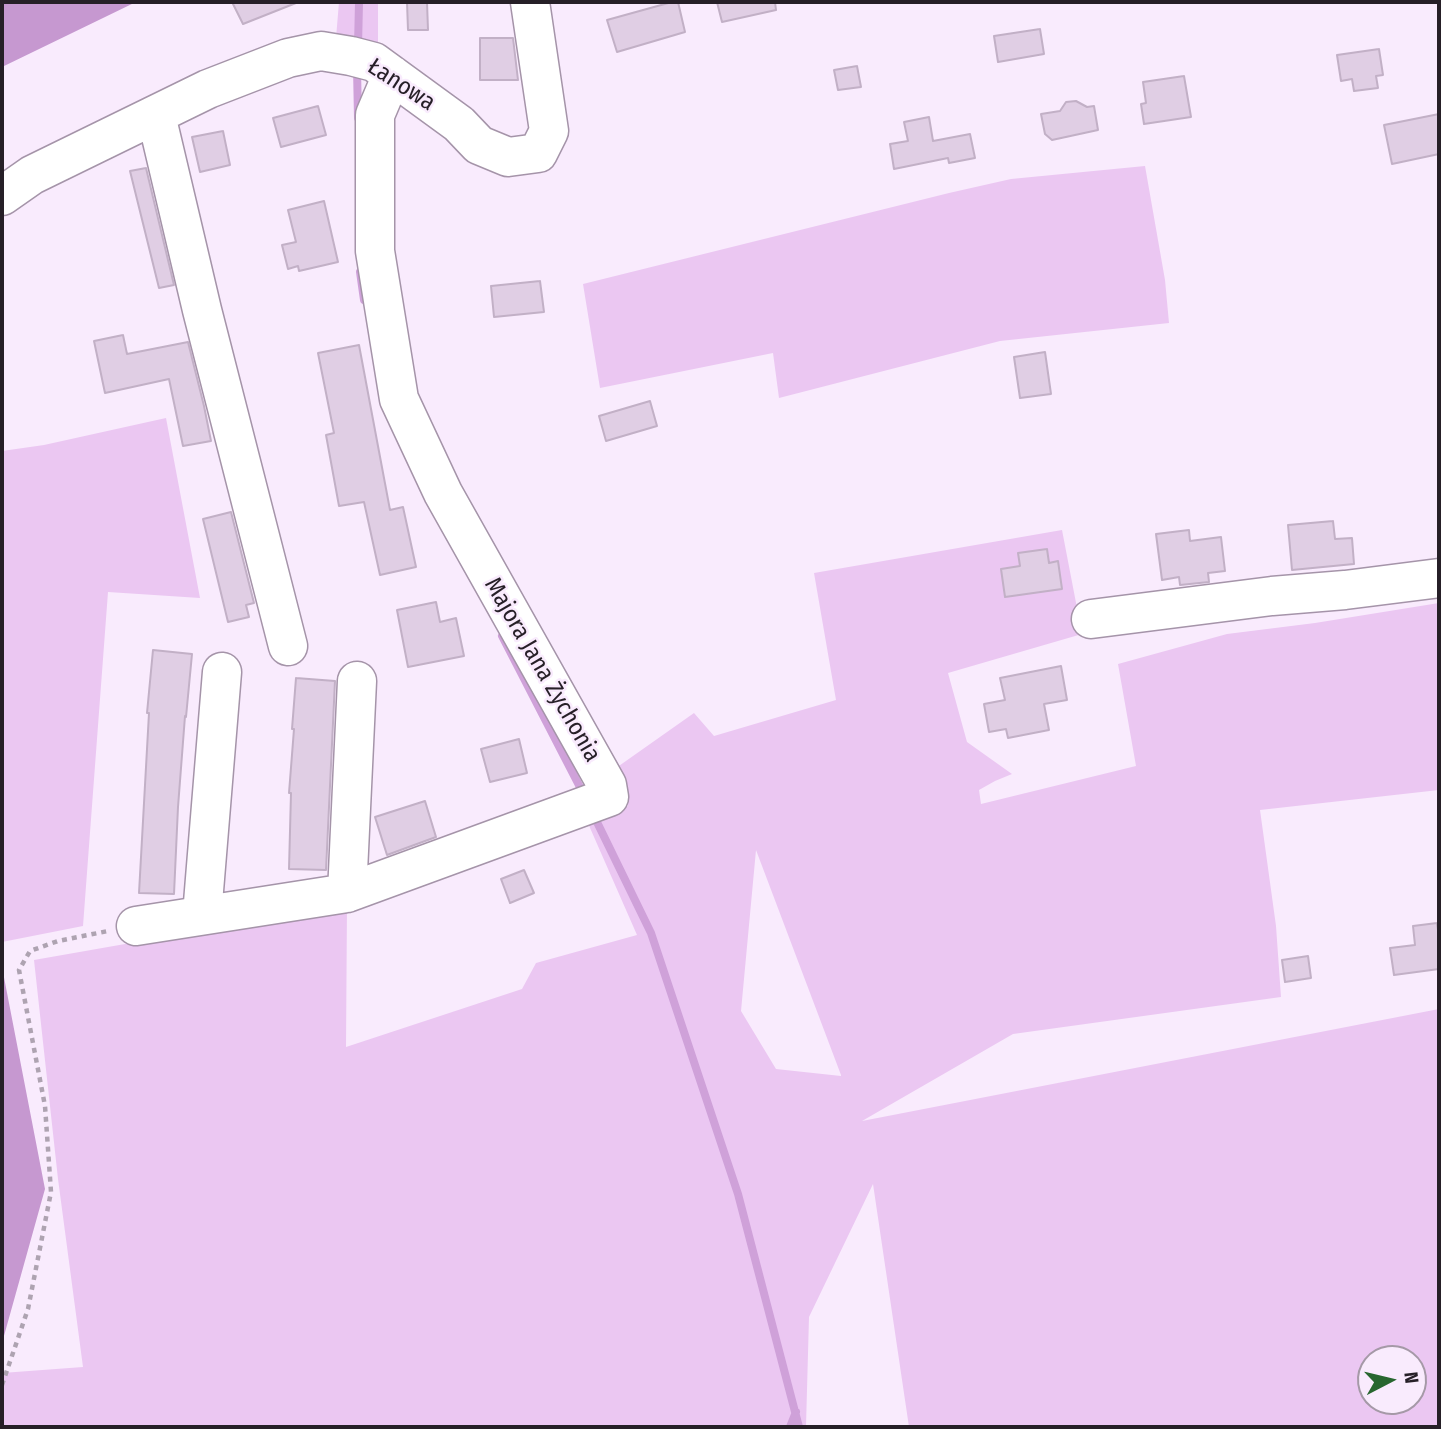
<!DOCTYPE html>
<meta charset="utf-8">
<style>
body{margin:0}
#map{position:relative;width:1441px;height:1429px;overflow:hidden;background:#f9ebfd;font-family:"Fira Sans Condensed",sans-serif}
canvas{display:block}
.frame{position:absolute;inset:0;border:4px solid #261f27;pointer-events:none}
.north{position:absolute;left:1357px;top:1345px;width:70px;height:70px;box-sizing:border-box;background:#f9ebfd;border:2px solid #a599a7;border-radius:50%;rotate:83deg;font-size:19px;font-weight:700;line-height:28px;text-align:center;color:#261f27}
.north::after{content:'';display:block;margin:auto;width:24px;height:32px;background:#28662f;clip-path:polygon(50% 0,100% 100%,50% 72%,0 100%)}
</style>
<div id="map">
<canvas width="1441" height="1429"></canvas>
<div class="frame"></div>
<div class="north">N</div>
</div>
<script>
const ctx = document.querySelector('canvas').getContext('2d');
ctx.lineJoin = 'round';
function fill(path, color) {
  ctx.fillStyle = color;
  ctx.fill(path, 'evenodd');
}
function poly(rows) {
  const path = new Path2D();
  for (const r of rows) {
    path.moveTo(r[0], r[1]);
    for (let i = 2; i < r.length; i += 2) path.lineTo(r[i], r[i + 1]);
  }
  return path;
}
function trace(path, color, width, dash) {
  ctx.strokeStyle = color;
  ctx.lineWidth = width;
  ctx.lineCap = dash ? 'butt' : 'round';
  ctx.setLineDash(dash || []);
  ctx.stroke(path);
}
function drawText(font, color, halo, rows, align = 'center') {
  ctx.font = font + ' "Fira Sans Condensed",sans-serif';
  ctx.lineWidth = 5;
  ctx.setLineDash([]);
  ctx.textBaseline = 'middle';
  ctx.strokeStyle = halo;
  ctx.fillStyle = color;
  for (const [text, x, y, turn = 0] of rows) {
    ctx.save();
    ctx.translate(x, y);
    ctx.rotate((+turn || 0) * Math.PI / 180);
    ctx.textAlign = isNaN(turn) ? turn : align;
    if (halo) ctx.strokeText(text, 0, 0);
    ctx.fillText(text, 0, 0);
    ctx.restore();
  }
}
fill(poly([
 [339,2,378,2,378,52,336,38],
 [1145,166,1165,280,1169,323,1000,341,779,398,773,353,600,388,583,284,949,193,1011,179],
 [166,418,200,598,108,592,83,926,2,942,2,451,44,445],
 [1062,530,1082,634,948,673,967,742,1012,774,995,781,979,790,981,804,1136,766,1118,664,1227,634,1315,623,1439,603,1439,790,1260,810,1276,926,1281,997,1013,1034,862,1121,1439,1009,1439,1427,909,1427,873,1184,809,1317,806,1426,851,1427,2,1427,2,1373,83,1367,58,1179,34,960,347,905,346,1047,522,989,536,963,637,935,587,821,628,806,616,768,694,713,714,736,836,700,814,573],
 [756,850,841,1075,841,1076,776,1069,741,1011],
 [1371,1359,1413,1359,1413,1401,1371,1401]
]), '#ebc7f2');
fill(poly([
 [2,2,136,2,2,67],
 [2,967,45,1189,2,1343]
]), '#c698d0');
trace(poly([
 [358,47,359,2],
 [357,68,358,118],
 [360,272,364,300],
 [502,636,584,795],
 [595,818,651,933,738,1194,799,1427],
 [790,1427,796,1412]
]), '#cfa1d9', 8);
const building = poly([
 [232,2,296,2,296,3,243,24,232,2],
 [407,2,427,2,428,30,408,30,407,2],
 [672,2,678,2,685,32,617,52,607,20,672,2],
 [717,2,775,2,776,10,722,22,717,2],
 [1040,29,1044,54,998,62,994,36,1040,29],
 [480,38,513,38,518,80,480,80,480,38],
 [1379,49,1383,75,1376,76,1378,88,1354,91,1352,79,1341,81,1337,55,1379,49],
 [857,66,861,87,838,90,834,70,857,66],
 [1184,76,1191,117,1144,124,1141,104,1146,103,1143,82,1184,76],
 [1076,101,1087,107,1094,106,1098,130,1052,140,1045,134,1041,114,1060,111,1066,102,1076,101],
 [318,106,326,135,281,147,273,118,318,106],
 [1439,114,1439,154,1392,164,1384,125,1439,114],
 [929,117,933,141,970,134,975,158,949,163,948,158,894,169,890,144,908,141,904,122,929,117],
 [223,131,230,165,200,172,192,137,223,131],
 [146,168,174,285,159,288,130,171,146,168],
 [324,201,338,262,299,271,298,266,288,269,282,245,296,242,288,210,324,201],
 [540,281,544,312,494,317,491,286,540,281],
 [123,335,127,354,188,342,204,406,211,441,183,446,169,379,105,393,94,341,123,335],
 [359,345,390,510,403,507,416,567,380,575,364,502,339,506,326,435,334,433,318,353,359,345],
 [1045,352,1051,394,1020,398,1014,357,1045,352],
 [650,401,657,426,606,441,599,416,650,401],
 [231,512,254,603,246,605,249,617,228,622,203,519,231,512],
 [1333,521,1335,539,1352,538,1354,564,1292,570,1288,525,1333,521],
 [1189,530,1190,541,1221,537,1225,571,1208,573,1209,582,1180,585,1179,577,1162,580,1156,534,1189,530],
 [1047,549,1049,563,1058,561,1062,589,1005,597,1001,569,1020,566,1018,553,1047,549],
 [436,602,440,622,456,618,464,656,408,667,397,610,436,602],
 [153,650,192,654,186,717,185,716,178,807,174,894,139,893,149,713,147,713,153,650],
 [1061,666,1067,700,1044,704,1049,730,1008,738,1006,729,989,732,984,704,1005,700,1000,678,1061,666],
 [296,678,335,681,326,870,289,869,291,793,289,793,294,729,292,729,296,678],
 [519,739,527,773,490,782,481,749,519,739],
 [425,801,436,837,387,855,375,817,425,801],
 [524,870,534,893,510,903,501,879,524,870],
 [1437,923,1439,937,1439,969,1394,975,1390,948,1415,945,1413,926,1437,923],
 [1308,956,1311,978,1285,982,1282,960,1308,956]
]);
fill(building, '#e0cee4');
trace(building, '#c2b0c6', 2);
const minor = poly([
 [156,115,202,310,288,646],
 [2,196,32,175,208,89,288,58,321,51,351,56,374,62,459,124,479,145,508,157,538,153,549,131,530,2],
 [1091,619,1272,596,1345,590,1439,578],
 [347,893,357,681],
 [202,915,222,672],
 [136,926,347,893,609,797,607,785,443,493,399,399,375,251,375,115,392,75]
]);
trace(minor, '#a594a9', 41);
trace(poly([
 [2,1385,28,1309,51,1192,45,1106,19,970,30,951,58,941,108,931]
]), '#aea3b1', 4.5, [5, 5]);
trace(minor, '#fff', 38);
drawText('24px', '#261f27', '#f9ebfd', [
 ["Łanowa",401,85,33],
 ["Majora Jana Żychonia",542,670,60]
]);
</script>
